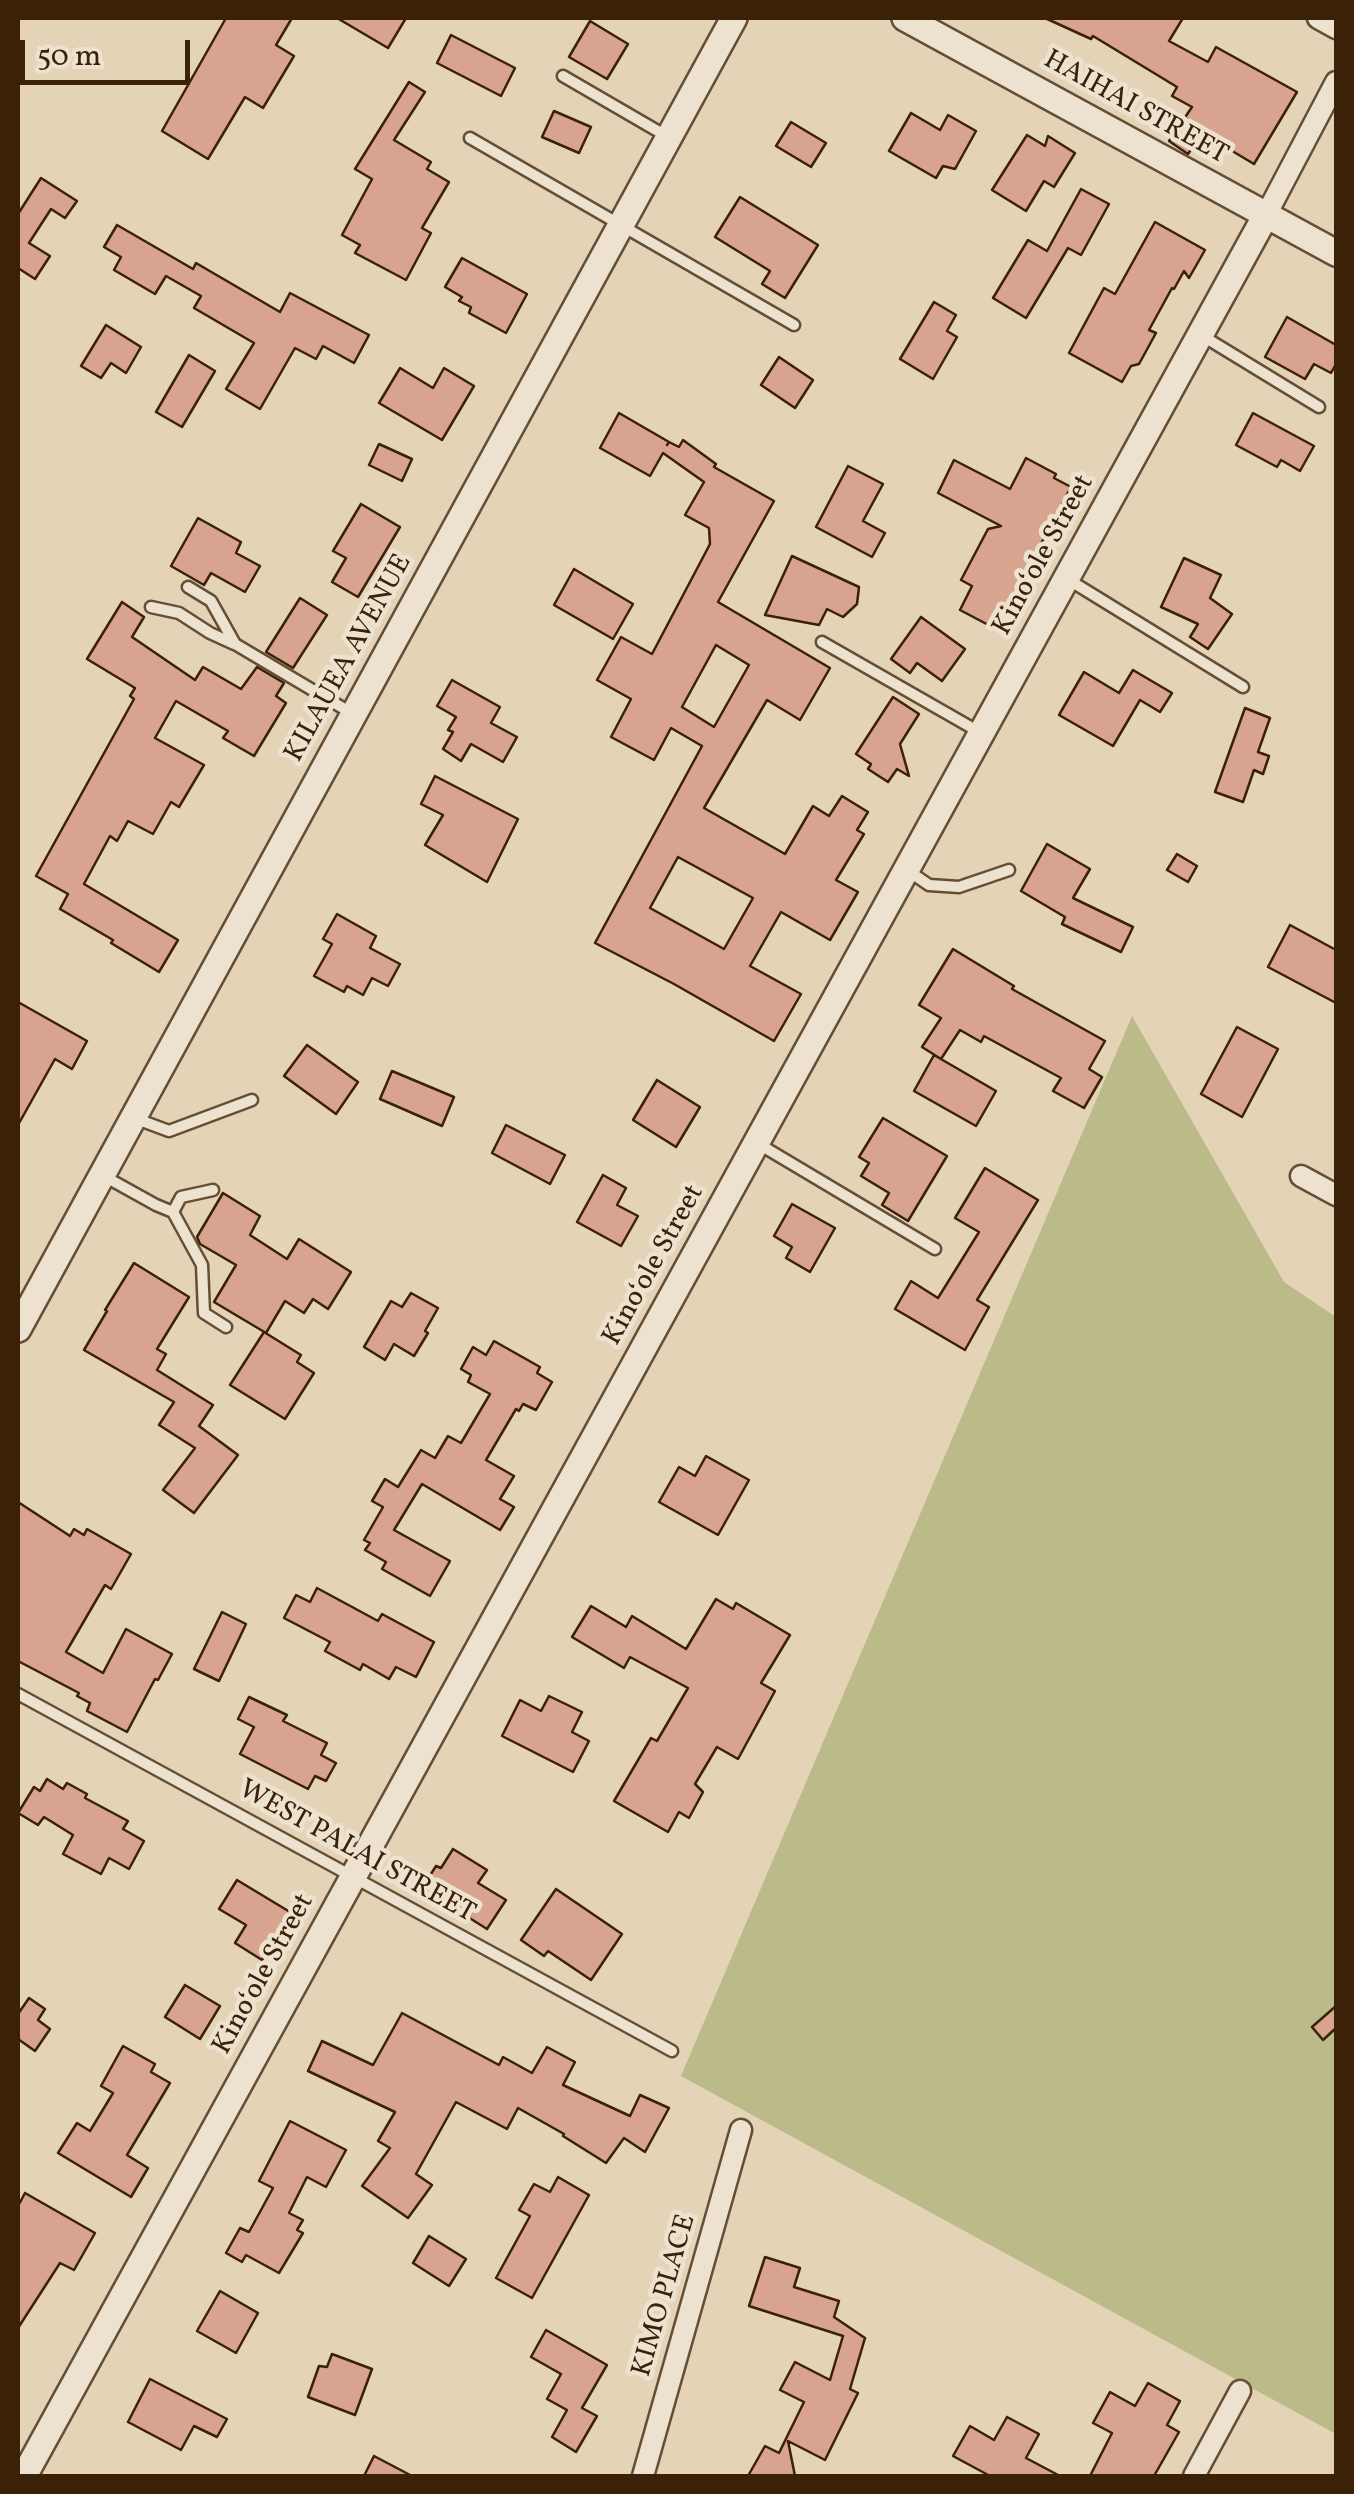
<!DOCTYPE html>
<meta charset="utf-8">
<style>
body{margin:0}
#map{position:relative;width:1354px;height:2494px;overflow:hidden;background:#e4d3b7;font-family:Vollkorn,serif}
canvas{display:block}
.frame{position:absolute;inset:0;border:20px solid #3b2107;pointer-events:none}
.scale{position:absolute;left:20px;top:40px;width:170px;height:45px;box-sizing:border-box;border:5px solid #3b2107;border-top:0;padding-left:12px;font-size:30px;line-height:35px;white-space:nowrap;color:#3b2107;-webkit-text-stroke:8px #ede2d0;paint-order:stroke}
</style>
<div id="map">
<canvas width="1354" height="2494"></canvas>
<div class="frame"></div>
<div class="scale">50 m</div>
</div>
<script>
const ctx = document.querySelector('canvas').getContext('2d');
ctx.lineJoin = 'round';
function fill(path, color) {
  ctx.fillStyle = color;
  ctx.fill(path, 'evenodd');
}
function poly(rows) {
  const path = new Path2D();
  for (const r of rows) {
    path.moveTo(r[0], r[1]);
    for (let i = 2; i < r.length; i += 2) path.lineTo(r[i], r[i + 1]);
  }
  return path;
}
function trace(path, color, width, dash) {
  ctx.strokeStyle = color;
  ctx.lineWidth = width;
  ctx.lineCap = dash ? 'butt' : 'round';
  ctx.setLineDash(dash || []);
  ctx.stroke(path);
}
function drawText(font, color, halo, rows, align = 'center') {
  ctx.font = font + ' Vollkorn,serif';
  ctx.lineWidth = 9;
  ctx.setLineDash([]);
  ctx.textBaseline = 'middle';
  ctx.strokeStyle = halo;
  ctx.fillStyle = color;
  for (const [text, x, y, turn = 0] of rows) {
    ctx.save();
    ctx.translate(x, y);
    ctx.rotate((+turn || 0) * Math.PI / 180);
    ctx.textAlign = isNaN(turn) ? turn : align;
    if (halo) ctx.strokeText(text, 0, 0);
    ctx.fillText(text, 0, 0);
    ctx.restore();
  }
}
fill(poly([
 [1132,1016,1284,1282,1336,1317,1336,2434,681,2076]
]), '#bbba89');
const building = poly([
 [226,18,292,18,276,45,294,56,263,108,245,97,208,159,162,131,226,18],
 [337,18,406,18,388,48,337,18],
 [1045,18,1183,18,1169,41,1208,62,1216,47,1297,92,1254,164,1202,133,1188,154,1169,141,1192,107,1172,96,1177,87,1093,36,1091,39,1045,18],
 [590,21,628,44,607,79,569,57,590,21],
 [451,35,515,68,501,96,437,63,451,35],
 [409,82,425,92,394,140,431,162,427,169,449,182,422,228,431,233,406,280,355,253,360,245,342,235,372,179,355,169,409,82],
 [554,111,591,127,579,153,542,137,554,111],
 [911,113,940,130,948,115,976,131,955,169,943,166,936,178,889,151,911,113],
 [791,122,826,143,811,167,776,146,791,122],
 [1027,135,1045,146,1048,136,1075,153,1054,187,1044,181,1026,211,992,190,1027,135],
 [41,178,77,201,65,218,51,209,29,243,50,256,35,279,18,268,18,214,41,178],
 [1081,189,1109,204,1081,255,1068,248,1026,318,993,298,1028,240,1047,251,1081,189],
 [740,197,818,245,785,298,762,284,770,271,715,237,740,197],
 [1155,222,1205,250,1189,278,1184,271,1174,289,1172,288,1149,330,1156,333,1139,364,1131,366,1122,382,1069,353,1104,288,1115,294,1155,222],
 [117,225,193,269,196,263,280,312,290,293,369,335,354,363,323,346,316,359,295,348,260,409,226,389,254,343,194,308,201,296,166,276,155,294,114,270,121,257,104,247,117,225],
 [462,258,527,294,506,333,469,313,471,307,459,301,462,297,445,287,462,258],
 [934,302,956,315,947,331,957,337,933,379,900,359,934,302],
 [1287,317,1336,345,1336,364,1331,373,1314,364,1305,379,1265,357,1287,317],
 [106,325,141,347,126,373,111,363,101,378,81,366,106,325],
 [189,355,215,371,182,427,156,412,189,355],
 [779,357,813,380,795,408,761,385,779,357],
 [400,368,433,388,444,368,474,386,442,440,379,403,400,368],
 [619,413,669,442,667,445,669,442,679,447,683,440,716,464,714,467,774,501,718,602,830,668,800,720,767,700,704,808,785,854,813,806,829,816,842,796,868,812,857,830,864,834,836,880,858,892,830,940,781,912,750,966,801,994,774,1041,674,984,595,943,702,746,671,728,654,760,611,737,631,699,597,680,621,637,652,654,710,544,709,528,685,515,704,482,663,453,650,476,600,448,619,413],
 [716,645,749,665,714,727,682,707,716,645],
 [678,857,753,898,724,949,650,908,678,857],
 [1253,413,1314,446,1300,471,1281,460,1277,467,1236,445,1253,413],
 [379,444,412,459,402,481,369,465,379,444],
 [1026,458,1056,474,1054,478,1071,487,996,629,960,610,972,586,961,580,988,529,1001,526,938,493,954,460,1010,489,1026,458],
 [848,466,883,484,863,521,885,533,872,557,816,527,848,466],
 [361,504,400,527,358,597,332,582,346,558,333,551,361,504],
 [198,518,241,542,236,553,260,566,245,592,211,573,204,585,171,566,198,518],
 [792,556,859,587,857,604,843,617,827,609,819,625,765,615,792,556],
 [1184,558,1221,575,1210,598,1232,614,1208,649,1190,637,1198,624,1161,607,1184,558],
 [574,569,633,604,613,639,554,605,574,569],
 [300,598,327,615,293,668,266,652,300,598],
 [122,602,144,617,132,637,195,680,203,667,241,689,257,667,284,683,276,696,286,703,254,756,223,738,228,731,176,701,155,738,204,765,179,807,171,802,153,834,128,821,117,841,110,836,84,884,178,940,159,972,111,943,113,940,60,909,68,894,36,876,134,699,130,696,135,688,87,659,122,602],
 [921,617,965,649,942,681,917,663,910,673,891,659,921,617],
 [1133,670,1172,693,1160,712,1140,700,1113,746,1059,715,1084,672,1119,693,1133,670],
 [452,680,500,707,491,723,517,737,503,762,471,744,461,761,443,749,453,732,448,730,456,717,437,706,452,680],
 [893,697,919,714,900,744,909,776,897,769,888,782,868,769,871,764,856,754,893,697],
 [1245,708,1270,718,1258,752,1269,756,1263,774,1254,770,1243,802,1215,792,1245,708],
 [435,776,518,819,487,882,425,845,443,815,421,804,435,776],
 [1047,844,1090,869,1073,898,1133,927,1121,952,1062,924,1065,917,1021,891,1047,844],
 [1177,854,1197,866,1188,882,1167,870,1177,854],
 [337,914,376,936,370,948,400,964,388,986,372,978,363,995,347,986,344,992,314,976,332,944,323,939,337,914],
 [1290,925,1336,950,1336,1003,1268,967,1290,925],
 [953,949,1014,986,1012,989,1105,1041,1089,1069,1102,1077,1084,1108,1053,1091,1061,1078,984,1036,981,1042,960,1030,941,1059,922,1047,941,1018,919,1005,953,949],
 [18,1002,87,1041,72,1069,55,1059,18,1125,18,1002],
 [1237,1027,1278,1049,1242,1117,1201,1094,1237,1027],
 [307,1045,358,1082,336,1114,284,1076,307,1045],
 [934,1055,996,1091,976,1126,914,1091,934,1055],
 [392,1071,454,1097,442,1126,380,1099,392,1071],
 [657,1080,700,1107,676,1147,633,1120,657,1080],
 [883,1118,947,1156,908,1221,882,1205,889,1193,861,1176,869,1163,859,1157,883,1118],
 [506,1125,565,1155,550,1184,492,1153,506,1125],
 [985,1168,1038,1200,977,1300,989,1307,965,1350,895,1309,911,1281,938,1298,979,1232,955,1218,985,1168],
 [603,1175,626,1188,617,1205,638,1216,621,1246,577,1222,603,1175],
 [223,1193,260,1216,250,1235,287,1259,299,1239,351,1272,328,1309,313,1299,304,1313,285,1301,266,1333,214,1302,236,1265,200,1244,197,1237,223,1193],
 [792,1204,835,1228,810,1272,786,1258,792,1247,774,1236,792,1204],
 [134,1263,189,1297,157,1349,166,1354,157,1370,213,1405,199,1426,238,1455,194,1513,163,1490,195,1448,159,1425,174,1402,84,1350,107,1311,105,1310,134,1263],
 [411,1293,438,1308,425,1331,428,1333,414,1356,394,1344,385,1360,364,1347,391,1301,402,1307,411,1293],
 [264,1332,301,1355,297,1362,314,1373,285,1419,230,1385,264,1332],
 [494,1341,540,1367,537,1373,552,1382,536,1410,523,1404,519,1411,516,1409,486,1460,514,1476,500,1499,514,1507,500,1530,422,1484,394,1530,450,1561,430,1596,382,1569,386,1562,365,1550,370,1543,364,1540,383,1507,372,1501,385,1479,398,1487,421,1450,435,1458,448,1436,461,1443,490,1394,468,1382,471,1375,461,1369,473,1347,486,1355,494,1341],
 [706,1456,749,1480,718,1535,659,1502,679,1467,695,1476,706,1456],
 [18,1502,70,1536,74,1529,84,1535,87,1529,131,1554,111,1589,105,1585,66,1652,103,1673,126,1629,172,1654,158,1680,155,1679,127,1732,87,1711,90,1703,77,1696,79,1693,18,1661,18,1502],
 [317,1588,378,1621,382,1614,434,1642,416,1677,396,1667,389,1679,363,1664,360,1670,325,1651,330,1642,284,1618,296,1595,310,1602,317,1588],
 [716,1599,733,1609,736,1603,790,1635,761,1683,775,1691,738,1759,717,1747,695,1784,703,1792,689,1818,679,1812,668,1832,614,1801,651,1738,657,1741,688,1688,630,1657,624,1668,572,1637,591,1606,626,1627,632,1616,686,1649,716,1599],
 [222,1612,246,1624,219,1681,194,1669,222,1612],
 [549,1696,582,1712,572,1732,589,1741,573,1772,502,1736,520,1700,541,1711,549,1696],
 [249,1697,287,1715,283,1721,327,1743,321,1755,336,1763,326,1781,315,1776,308,1789,240,1754,254,1727,238,1719,249,1697],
 [47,1779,63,1789,67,1783,87,1794,85,1798,128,1821,123,1829,144,1841,129,1869,109,1858,101,1874,63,1854,73,1835,44,1817,38,1825,18,1813,34,1787,40,1791,47,1779],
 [453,1849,487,1870,478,1883,506,1900,487,1929,422,1888,436,1866,441,1868,453,1849],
 [237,1880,290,1912,262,1960,235,1943,246,1925,219,1909,237,1880],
 [556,1889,622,1934,591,1980,548,1951,544,1956,521,1940,556,1889],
 [185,1985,220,2006,200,2039,165,2017,185,1985],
 [29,1998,45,2009,38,2020,50,2029,35,2051,18,2039,18,2014,29,1998],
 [1336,2006,1336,2028,1323,2040,1312,2027,1336,2006],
 [402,2013,499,2065,503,2057,532,2073,547,2047,575,2062,563,2085,630,2116,640,2095,669,2108,645,2152,624,2138,606,2163,563,2136,564,2134,518,2108,507,2129,456,2102,416,2174,432,2185,408,2218,362,2186,390,2148,378,2141,395,2112,308,2071,322,2041,373,2065,402,2013],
 [123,2046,155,2064,151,2072,170,2083,127,2155,148,2168,131,2197,58,2153,77,2123,90,2131,113,2093,101,2086,123,2046],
 [290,2121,346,2150,326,2187,307,2177,289,2213,303,2220,297,2230,303,2233,279,2273,246,2255,242,2262,226,2253,240,2228,249,2232,273,2188,259,2181,290,2121],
 [558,2177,589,2195,532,2298,496,2278,530,2216,519,2210,534,2184,550,2192,558,2177],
 [25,2193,95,2233,74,2270,60,2263,18,2328,18,2206,25,2193],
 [429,2236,466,2259,449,2286,413,2263,429,2236],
 [765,2257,800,2268,794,2287,839,2301,834,2317,865,2338,850,2389,858,2393,825,2460,788,2441,795,2476,748,2476,765,2446,779,2453,804,2402,780,2390,795,2362,830,2380,843,2336,749,2306,765,2257],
 [220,2291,258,2313,236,2353,197,2331,220,2291],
 [546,2330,607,2365,582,2408,597,2416,576,2452,552,2437,567,2410,547,2399,561,2374,531,2357,546,2330],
 [332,2354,372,2369,355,2415,308,2397,319,2366,327,2367,332,2354],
 [150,2379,227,2419,217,2437,194,2426,181,2450,128,2422,150,2379],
 [1148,2383,1180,2401,1167,2425,1179,2432,1154,2476,1090,2476,1112,2433,1093,2423,1110,2392,1135,2406,1148,2383],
 [1007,2417,1039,2434,1026,2458,1060,2476,990,2476,953,2456,970,2426,994,2440,1007,2417],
 [374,2456,412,2476,364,2476,374,2456]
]);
fill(building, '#d8a38f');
trace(building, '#3b2107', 2.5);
const service = poly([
 [563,76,668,137],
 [470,138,794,325],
 [1201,335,1319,407],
 [1069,580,1243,687],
 [188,587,211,601,235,644,353,714],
 [151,607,179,613,210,633,234,644],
 [822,642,981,733],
 [907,870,929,885,959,887,1009,870],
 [134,1118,169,1131,252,1100],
 [757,1143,935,1249],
 [102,1175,156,1205,173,1212,202,1265,204,1313,226,1327],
 [173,1212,181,1197,213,1190],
 [18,1694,672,2051]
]);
const minor = poly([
 [1318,18,1336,28],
 [1266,215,1336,82],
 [1301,1176,1336,1195],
 [643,2476,741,2130],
 [1194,2476,1240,2391]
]);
const tertiary = poly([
 [905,18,1336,253],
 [18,1329,734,18],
 [24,2476,1266,215]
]);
trace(service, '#654e33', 15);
trace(minor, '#654e33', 25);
trace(tertiary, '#654e33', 30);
trace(service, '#ede2d0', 10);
trace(minor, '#ede2d0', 20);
trace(tertiary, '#ede2d0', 25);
drawText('28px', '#3b2107', '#ede2d0', [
 ["HAIHAI STREET",1135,109,29],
 ["Kinoʻole Street",1045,556,-61],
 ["KILAUEA AVENUE",350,659,-61],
 ["Kinoʻole Street",655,1266,-61],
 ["WEST PALAI STREET",356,1853,29],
 ["Kinoʻole Street",265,1975,-61],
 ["KIMO PLACE",666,2296,-74]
]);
</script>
